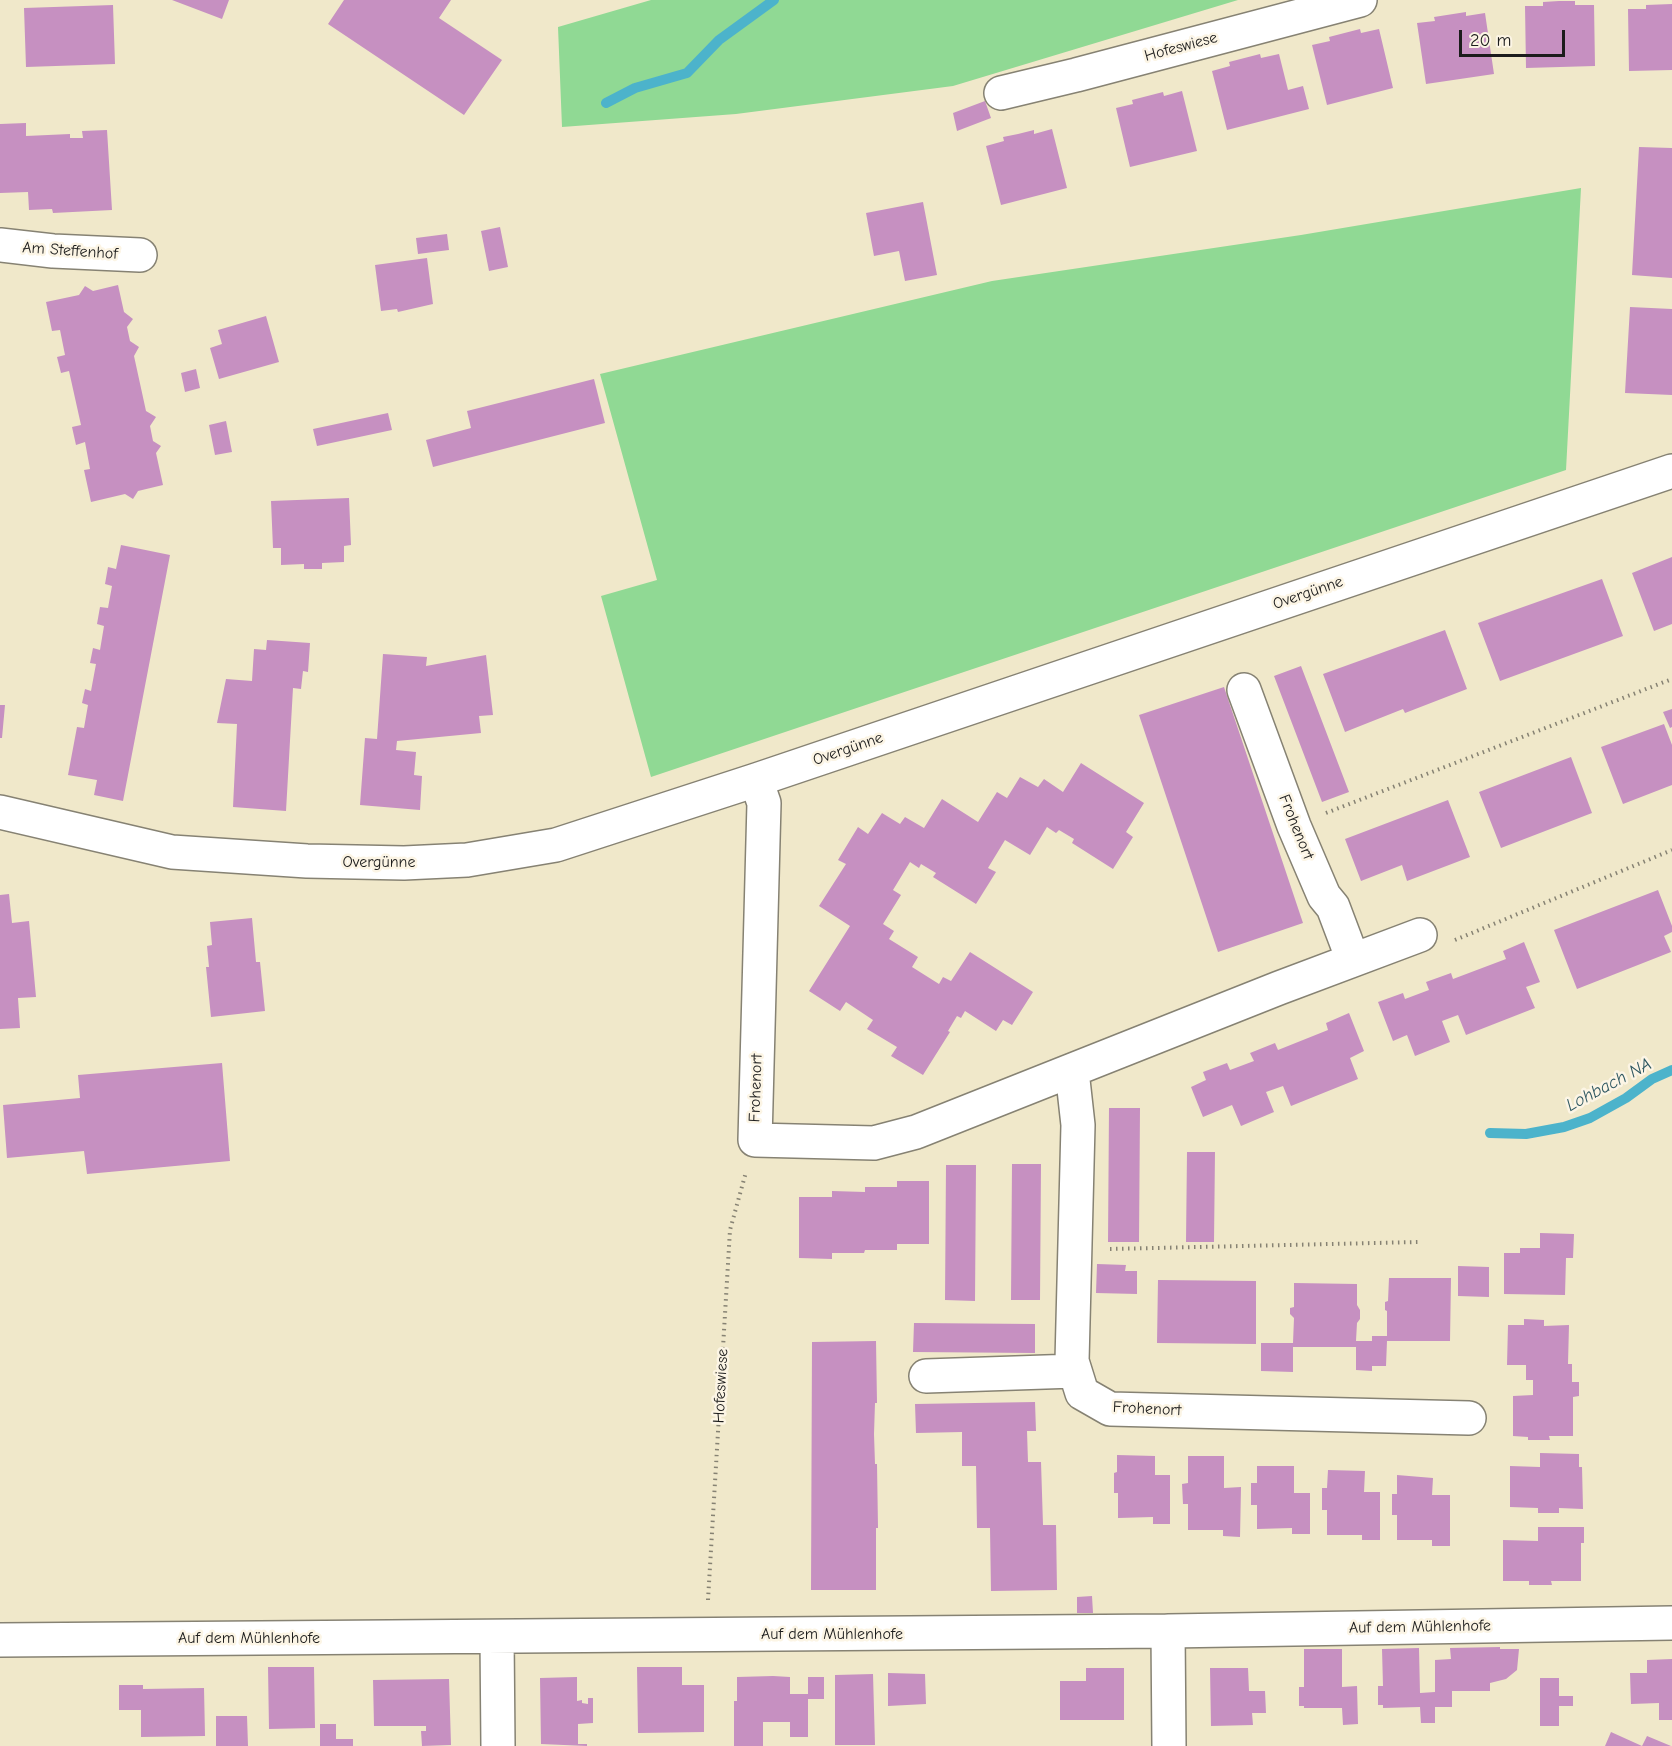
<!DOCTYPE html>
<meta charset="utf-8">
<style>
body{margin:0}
#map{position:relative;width:1672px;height:1746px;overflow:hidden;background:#f0e8ca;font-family:"Comic Neue",sans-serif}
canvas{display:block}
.scale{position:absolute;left:1459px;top:30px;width:106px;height:27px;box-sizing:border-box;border:3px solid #1c1c1c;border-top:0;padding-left:8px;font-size:18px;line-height:21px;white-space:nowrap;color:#1c1c1c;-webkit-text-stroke:4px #fcf5e5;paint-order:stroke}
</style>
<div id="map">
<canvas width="1672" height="1746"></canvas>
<div class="scale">20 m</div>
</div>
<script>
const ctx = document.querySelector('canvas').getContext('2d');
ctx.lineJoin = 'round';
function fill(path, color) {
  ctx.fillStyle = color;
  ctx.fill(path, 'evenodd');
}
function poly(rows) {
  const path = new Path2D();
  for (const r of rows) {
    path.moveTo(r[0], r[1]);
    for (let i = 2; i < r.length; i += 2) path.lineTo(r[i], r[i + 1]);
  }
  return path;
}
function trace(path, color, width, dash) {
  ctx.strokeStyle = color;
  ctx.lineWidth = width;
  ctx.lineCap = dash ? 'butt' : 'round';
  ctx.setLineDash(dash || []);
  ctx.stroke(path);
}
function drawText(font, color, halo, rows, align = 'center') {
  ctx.font = font + ' "Comic Neue",sans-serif';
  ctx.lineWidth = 5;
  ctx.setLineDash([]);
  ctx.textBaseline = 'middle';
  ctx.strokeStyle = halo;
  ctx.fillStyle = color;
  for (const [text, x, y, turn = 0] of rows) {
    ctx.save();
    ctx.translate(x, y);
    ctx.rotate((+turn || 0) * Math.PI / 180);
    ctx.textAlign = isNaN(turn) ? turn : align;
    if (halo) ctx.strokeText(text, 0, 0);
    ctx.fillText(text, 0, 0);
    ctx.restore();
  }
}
fill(poly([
 [651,0,1238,0,953,86,736,114,562,127,558,27],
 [1581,188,1566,470,651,777,601,596,657,580,600,374,992,281,1301,235]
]), '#90d994');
trace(poly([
 [606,103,635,88,687,73,719,40,774,0],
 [1490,1133,1526,1134,1564,1127,1590,1118,1626,1098,1652,1079,1672,1070]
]), '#4cb3cb', 10);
fill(poly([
 [172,0,229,0,222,19],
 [344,0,451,0,439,18,502,60,464,115,328,24],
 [1559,1,1575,1,1575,5,1594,5,1595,66,1526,68,1525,6,1543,6,1543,2],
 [1672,4,1672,70,1629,71,1628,9,1646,9,1646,5],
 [113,5,115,64,26,67,24,8],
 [1466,12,1466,16,1485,13,1494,74,1426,84,1417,23,1435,21,1434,17],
 [1360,29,1361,33,1379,29,1393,88,1327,105,1312,45,1330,41,1329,37],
 [1260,54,1261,58,1279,54,1288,90,1303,86,1309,109,1227,130,1212,71,1230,66,1229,62],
 [1182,91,1197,151,1130,167,1116,108,1133,104,1132,100,1163,92,1164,96],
 [985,101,991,118,957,131,953,113],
 [26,123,26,136,70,134,70,138,83,138,82,131,107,130,112,210,53,213,52,209,29,210,28,192,0,193,0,124],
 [1052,129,1067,188,1001,205,986,146,1004,141,1003,137,1018,134,1034,130,1034,134],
 [1639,147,1672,148,1672,278,1632,275],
 [923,202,937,275,905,281,899,251,874,256,866,213],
 [500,227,508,267,489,271,481,231],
 [447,234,449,250,418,254,416,238],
 [427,258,433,304,398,312,397,309,381,311,375,265],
 [118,285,124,312,133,319,127,327,130,341,139,347,134,356,146,411,156,417,150,426,153,441,161,446,156,453,163,485,138,491,133,499,125,494,91,502,84,470,90,469,85,442,76,445,72,427,81,425,69,371,61,373,57,357,65,355,60,330,52,331,46,302,79,295,85,286,93,291],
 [1630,307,1672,309,1672,395,1625,393],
 [266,316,279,362,219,379,210,348,222,344,218,330],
 [196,369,200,388,185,392,181,373],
 [594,379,605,423,433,467,426,440,471,428,467,411],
 [388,413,392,430,317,446,313,429],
 [226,421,232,452,215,455,209,425],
 [349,498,351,545,344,546,344,562,322,563,322,569,304,569,304,564,281,565,281,548,273,548,271,501],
 [121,545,170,555,123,801,94,795,97,780,68,775,77,727,84,728,88,705,82,703,85,689,91,691,96,664,90,663,93,648,100,650,104,626,97,624,100,607,108,608,112,586,105,584,108,567,116,569],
 [1672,557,1672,624,1654,631,1632,573],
 [1602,579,1623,636,1500,681,1478,623],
 [1445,630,1467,689,1405,713,1403,709,1345,732,1323,674],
 [267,640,310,643,308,672,303,671,301,689,293,688,286,811,233,807,237,724,217,723,226,679,252,681,254,649,266,650],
 [383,654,427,657,426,666,486,655,493,715,479,716,481,733,397,741,396,750,416,752,414,775,422,776,420,810,360,805,365,738,377,739],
 [1301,666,1349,792,1322,802,1274,676],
 [1224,687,1303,923,1218,952,1139,715],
 [0,705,5,705,2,738,0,738],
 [1672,709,1672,727,1670,728,1663,712],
 [1664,724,1672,745,1672,785,1623,804,1601,747],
 [1571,757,1592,813,1501,848,1479,792],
 [1081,763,1144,803,1126,832,1133,837,1113,869,1072,843,1074,839,1059,830,1056,833,1047,827,1030,855,1005,840,988,868,996,872,976,904,933,877,936,873,921,864,919,868,910,862,893,890,901,895,883,924,894,931,889,939,918,957,912,967,939,984,943,977,951,981,970,952,1033,992,1012,1025,1003,1020,996,1031,965,1011,961,1018,957,1016,948,1031,950,1032,923,1075,891,1056,897,1047,867,1029,873,1020,846,1002,840,1011,809,991,850,926,819,906,846,864,838,860,858,827,868,834,882,813,900,824,905,817,924,828,942,799,978,822,997,792,1007,798,1020,777,1038,787,1044,779,1063,792],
 [1448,800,1470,857,1407,881,1402,865,1361,881,1345,839],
 [1658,890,1672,926,1672,932,1664,936,1671,952,1577,989,1554,930],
 [9,894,12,923,29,921,36,997,18,998,20,1028,0,1029,0,895],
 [252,918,256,962,260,962,265,1011,211,1017,206,967,209,967,207,946,212,945,210,922],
 [1524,942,1540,982,1526,987,1535,1008,1466,1035,1458,1015,1442,1021,1450,1042,1415,1056,1407,1035,1393,1041,1378,1002,1403,993,1405,999,1429,990,1426,982,1451,973,1453,979,1506,959,1503,951],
 [1349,1013,1364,1051,1350,1058,1358,1079,1291,1106,1283,1086,1266,1092,1274,1112,1241,1126,1232,1105,1203,1117,1191,1087,1206,1080,1203,1072,1227,1063,1230,1070,1254,1061,1250,1053,1275,1043,1278,1050,1328,1030,1326,1023],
 [222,1063,230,1161,87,1174,84,1151,7,1158,3,1105,80,1098,78,1075],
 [1109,1108,1140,1108,1139,1242,1108,1242],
 [1187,1152,1215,1152,1214,1242,1186,1242],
 [1012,1164,1041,1164,1040,1300,1011,1300],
 [946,1165,976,1165,975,1301,945,1300],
 [897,1181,929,1181,929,1244,897,1244,897,1250,865,1250,864,1253,832,1253,832,1259,799,1258,799,1197,832,1197,832,1191,865,1192,865,1187,897,1187],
 [1540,1233,1574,1234,1573,1258,1566,1258,1565,1295,1504,1294,1504,1253,1520,1253,1520,1248,1540,1248],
 [1097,1264,1126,1265,1125,1271,1137,1271,1137,1294,1096,1293],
 [1458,1266,1489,1267,1489,1297,1458,1296],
 [1389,1278,1451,1278,1450,1341,1387,1341,1386,1366,1372,1366,1372,1371,1356,1370,1356,1347,1293,1347,1293,1372,1261,1371,1261,1343,1293,1343,1294,1318,1290,1314,1290,1308,1294,1307,1294,1283,1357,1284,1357,1305,1360,1310,1360,1319,1357,1323,1356,1341,1372,1341,1372,1336,1387,1336,1387,1311,1385,1310,1385,1302,1388,1301],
 [1158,1280,1256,1281,1256,1344,1157,1343],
 [1524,1319,1544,1320,1544,1326,1569,1325,1568,1364,1572,1364,1572,1382,1579,1382,1579,1396,1573,1397,1573,1436,1549,1436,1550,1440,1528,1440,1528,1437,1513,1436,1513,1396,1533,1395,1533,1380,1526,1380,1526,1365,1507,1365,1508,1325,1524,1325],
 [914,1323,1035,1324,1035,1353,913,1352],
 [876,1341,877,1403,875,1403,874,1434,875,1464,877,1464,878,1528,876,1528,876,1590,811,1590,812,1342],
 [1035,1402,1036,1431,1027,1431,1028,1462,1041,1462,1043,1525,1056,1525,1057,1590,991,1591,990,1528,977,1528,976,1466,962,1466,962,1432,916,1433,915,1404],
 [1540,1453,1579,1454,1579,1467,1582,1467,1583,1509,1559,1508,1559,1513,1538,1513,1538,1508,1510,1507,1510,1466,1540,1467],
 [1117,1455,1155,1456,1155,1475,1170,1475,1170,1524,1153,1524,1153,1517,1118,1518,1118,1493,1114,1493,1114,1473,1117,1472],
 [1188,1456,1224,1456,1224,1488,1241,1487,1240,1537,1223,1536,1223,1530,1188,1530,1188,1504,1183,1504,1182,1484,1188,1483],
 [1257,1466,1294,1466,1294,1493,1310,1493,1310,1534,1292,1534,1292,1528,1257,1529,1257,1505,1251,1505,1251,1483,1257,1483],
 [1328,1470,1365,1471,1364,1492,1380,1492,1380,1540,1362,1540,1362,1535,1327,1535,1327,1510,1322,1510,1322,1488,1327,1488],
 [1397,1475,1433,1478,1432,1495,1450,1495,1450,1546,1432,1546,1432,1540,1397,1540,1397,1515,1392,1515,1392,1494,1397,1494],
 [1538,1527,1584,1527,1584,1543,1581,1543,1581,1581,1551,1581,1552,1585,1529,1585,1529,1581,1503,1581,1503,1540,1538,1541],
 [1092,1596,1093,1613,1077,1613,1077,1597],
 [1500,1647,1500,1649,1519,1649,1517,1670,1506,1679,1490,1683,1490,1691,1452,1691,1452,1707,1435,1707,1435,1723,1421,1723,1420,1707,1383,1708,1383,1705,1378,1705,1378,1686,1383,1686,1382,1649,1419,1648,1420,1693,1435,1692,1435,1660,1451,1659,1450,1648],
 [1304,1649,1342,1649,1342,1687,1357,1686,1358,1724,1343,1725,1342,1708,1304,1708,1304,1706,1299,1706,1299,1687,1304,1687],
 [1672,1659,1672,1720,1659,1720,1659,1703,1631,1704,1630,1673,1647,1673,1647,1660],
 [268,1667,314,1667,315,1728,269,1729],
 [637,1667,682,1667,682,1685,704,1685,704,1732,638,1733],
 [1086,1668,1124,1668,1124,1720,1060,1720,1060,1681,1086,1681],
 [1210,1668,1248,1668,1249,1691,1265,1691,1266,1713,1252,1713,1253,1725,1211,1726],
 [888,1673,925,1674,926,1704,888,1706],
 [873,1674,875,1745,835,1745,835,1675],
 [773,1676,790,1677,790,1694,808,1694,808,1677,824,1677,824,1699,808,1699,808,1737,790,1737,790,1722,763,1722,763,1746,734,1746,734,1701,737,1701,737,1677],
 [577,1677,577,1701,582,1700,582,1703,588,1704,588,1698,593,1698,593,1723,578,1724,578,1744,587,1744,587,1746,541,1744,540,1678],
 [1540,1678,1559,1678,1559,1696,1573,1696,1573,1706,1559,1706,1559,1726,1540,1726],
 [449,1679,451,1745,422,1746,421,1731,426,1731,426,1726,374,1726,373,1680],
 [119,1685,143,1685,143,1689,204,1688,205,1736,141,1737,141,1710,119,1710],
 [216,1716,247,1716,248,1746,216,1746],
 [320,1724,336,1724,336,1739,353,1739,353,1746,320,1746],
 [1611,1732,1642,1746,1647,1736,1671,1746,1605,1746]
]), '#c690c1');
const minor = poly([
 [1001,93,1076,75,1360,0],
 [0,245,53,251,140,255],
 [1244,690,1294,826,1324,896,1333,907,1353,960],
 [756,780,764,803,755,1140,874,1143,916,1132,1279,988,1420,935],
 [0,812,172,852,307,861,404,863,467,860,556,845,756,780,1672,471],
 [1072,1071,1078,1125,1072,1361,1082,1393,1110,1409,1469,1418],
 [926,1376,1075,1371],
 [1168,1631,1169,1746],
 [497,1637,498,1746],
 [0,1640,1168,1631,1672,1623]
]);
trace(minor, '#868273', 36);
trace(poly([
 [1326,813,1672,679],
 [1455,940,1672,850],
 [1110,1249,1419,1242],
 [708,1600,730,1230,746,1172]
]), '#868273', 4, [1.5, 4.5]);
trace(minor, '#fff', 33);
drawText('16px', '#1c1c1c', '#fcf5e5', [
 ["Hofeswiese",1181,47,-15],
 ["Am Steffenhof",70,251,4],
 ["Overgünne",1308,593,-19],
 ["Overgünne",848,749,-19],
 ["Frohenort",1296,827,68],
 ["Overgünne",379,862],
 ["Frohenort",756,1088,-88],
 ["Hofeswiese",721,1386,-87],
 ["Frohenort",1147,1409,3],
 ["Auf dem Mühlenhofe",1420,1627,-1],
 ["Auf dem Mühlenhofe",832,1634],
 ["Auf dem Mühlenhofe",249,1638]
]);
drawText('italic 18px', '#2f5862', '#fcf5e5', [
 ["Lohbach NA",1609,1085,-28]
]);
</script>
